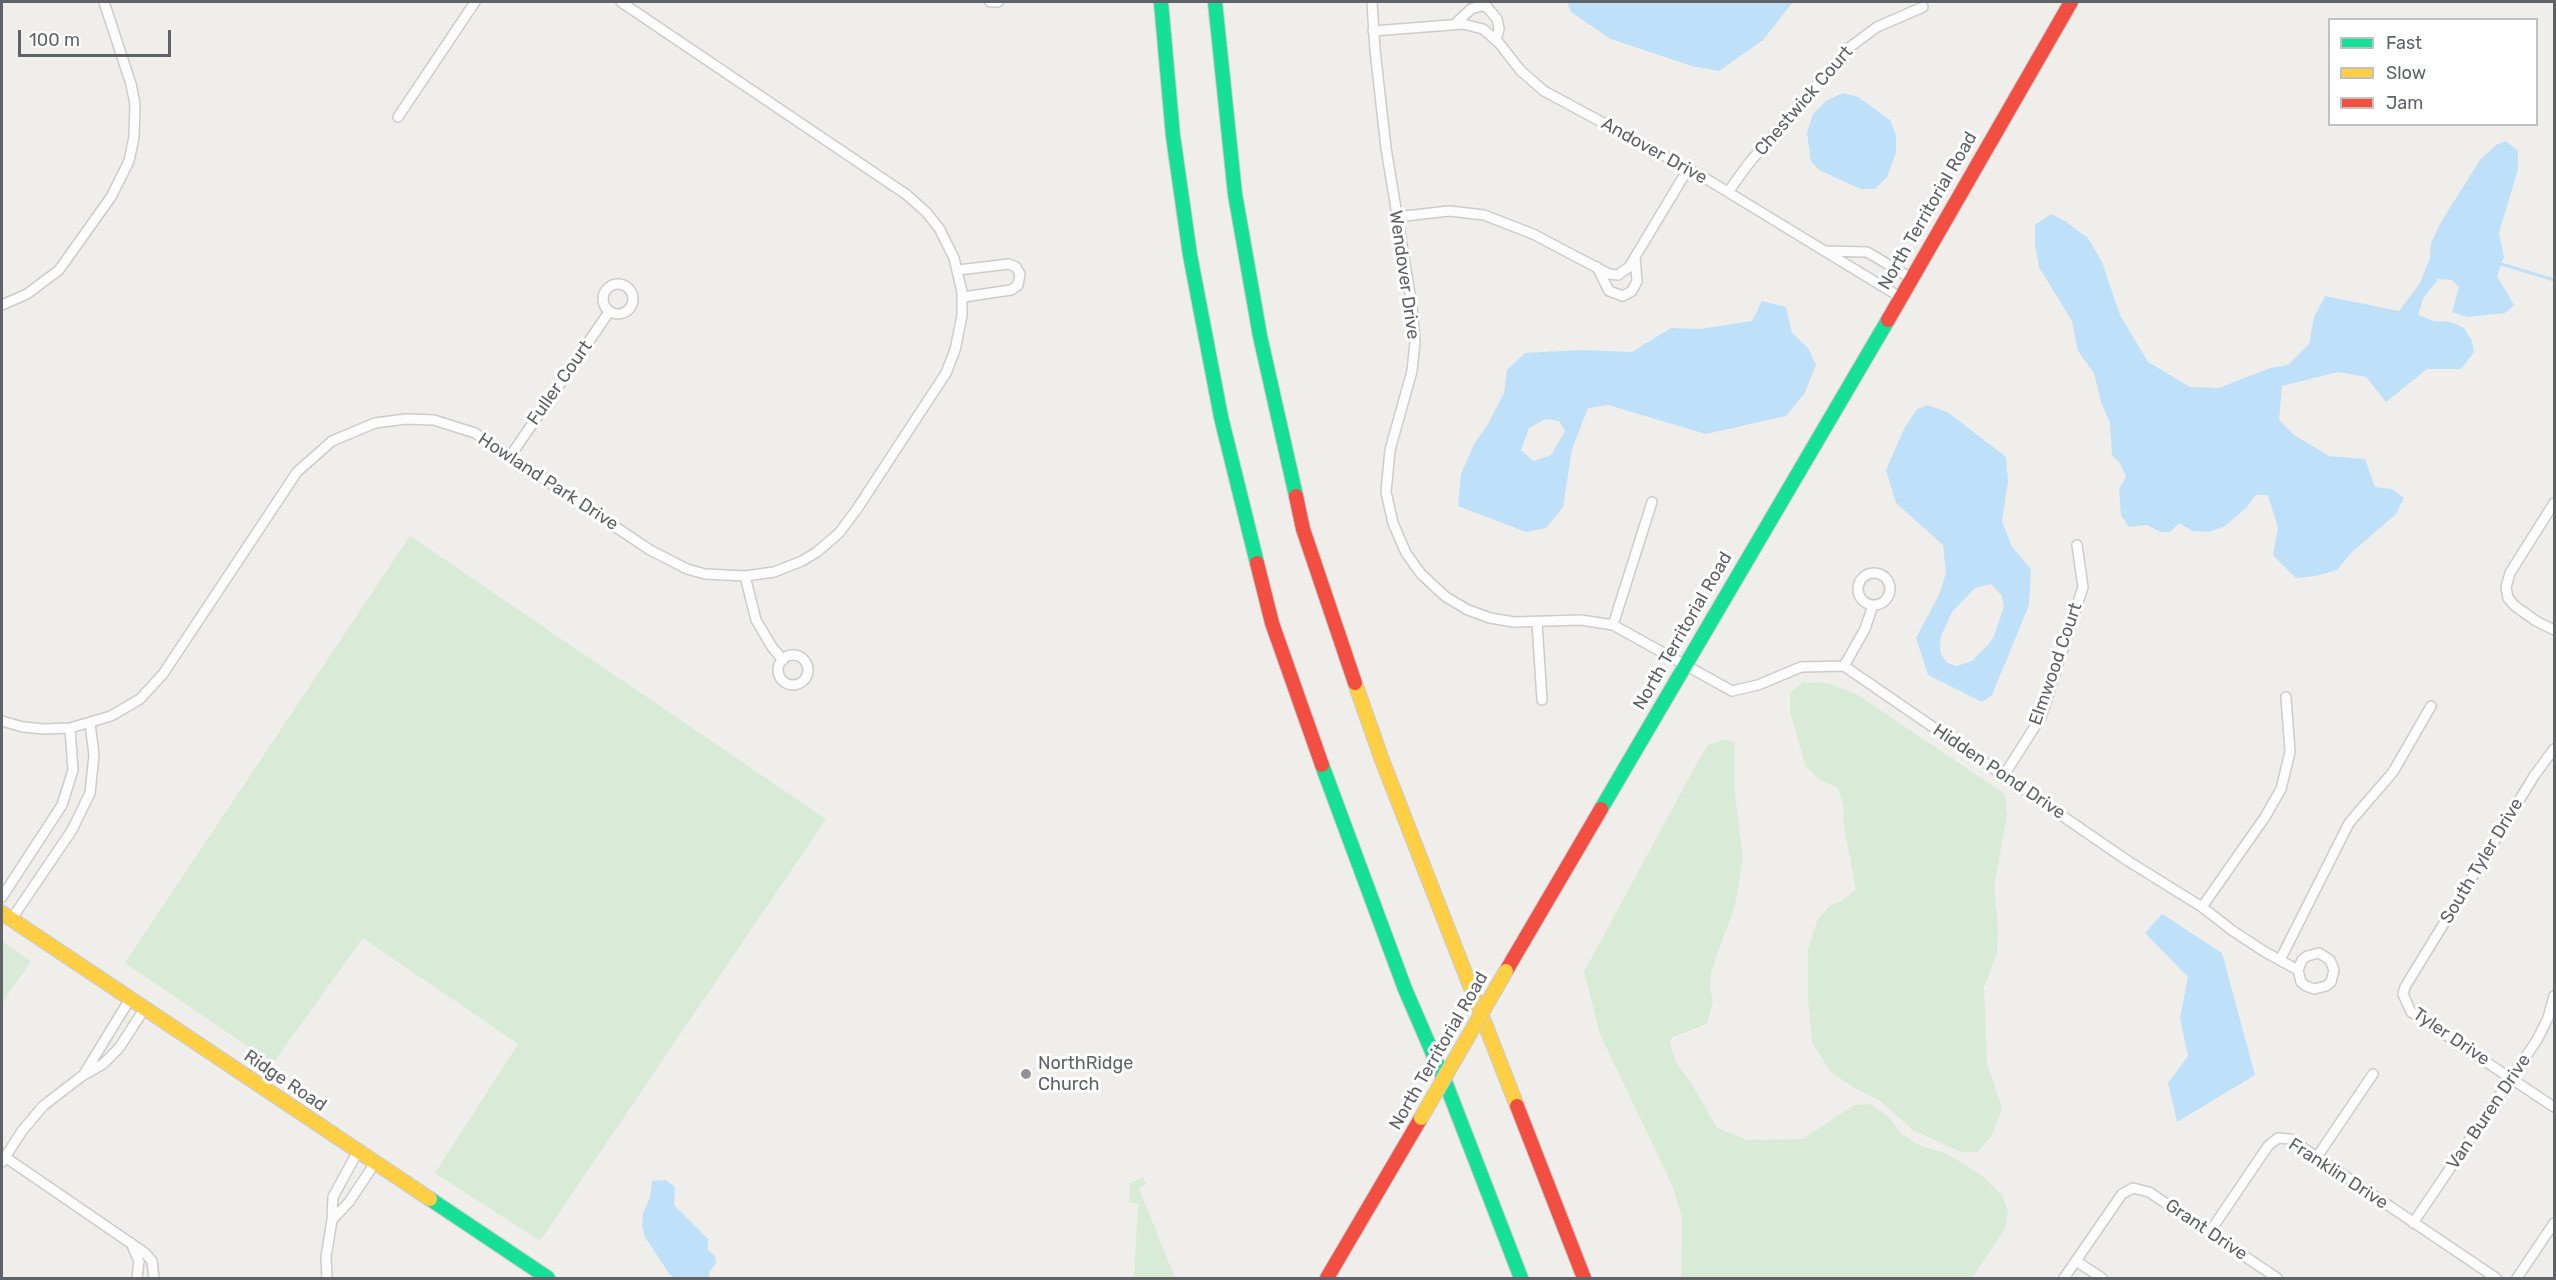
<!DOCTYPE html>
<style>
body{margin:0}
#map{position:relative;width:2556px;height:1280px;overflow:hidden;background:#efeeea;font-family:Rubik,sans-serif}
canvas{display:block}
.frame{position:absolute;inset:0;border:3px solid #5f6368;pointer-events:none}
.legend{position:absolute;left:2328px;top:18px;width:210px;height:108px;box-sizing:border-box;background:#fff;border:2px solid #bfc1c3;margin:0;padding:8px 10px;list-style:none;font-size:18px;color:#5f6368}
.legend li{display:flex;align-items:center;gap:12px;height:30px}
.legend b{width:30px;border:2px solid #bfc1c3}
.scale{position:absolute;left:18px;top:30px;width:153px;height:27px;box-sizing:border-box;border:3px solid #5f6368;border-top:0;padding-left:8px;font-size:18px;line-height:21px;white-space:nowrap;color:#5f6368;-webkit-text-stroke:4px #fff;paint-order:stroke}
</style>
<div id="map">
<canvas width="2556" height="1280"></canvas>
<div class="frame"></div>
<ul class="legend">
<li><b style="height:8px;background:#16e098"></b>Fast</li>
<li><b style="height:8px;background:#ffcf43"></b>Slow</li>
<li><b style="height:8px;background:#f24e42"></b>Jam</li>
</ul>
<div class="scale">100 m</div>
</div>
<script>
const ctx = document.querySelector('canvas').getContext('2d');
ctx.lineJoin = 'round';
function fill(path, color) {
  ctx.fillStyle = color;
  ctx.fill(path, 'evenodd');
}
function poly(rows) {
  const path = new Path2D();
  for (const r of rows) {
    if (r.length === 3) {
      path.moveTo(r[0] + r[2], r[1]);
      path.arc(r[0], r[1], r[2], 0, 2 * Math.PI);
      continue;
    }
    path.moveTo(r[0], r[1]);
    for (let i = 2; i < r.length; i += 2) path.lineTo(r[i], r[i + 1]);
  }
  return path;
}
function trace(path, color, width, dash) {
  ctx.strokeStyle = color;
  ctx.lineWidth = width;
  ctx.lineCap = dash ? 'butt' : 'round';
  ctx.setLineDash(dash || []);
  ctx.stroke(path);
}
function drawText(font, color, halo, rows, align = 'center') {
  ctx.font = font + ' Rubik,sans-serif';
  ctx.lineWidth = 6;
  ctx.setLineDash([]);
  ctx.textBaseline = 'middle';
  ctx.strokeStyle = halo;
  ctx.fillStyle = color;
  for (const [text, x, y, turn = 0] of rows) {
    ctx.save();
    ctx.translate(x, y);
    ctx.rotate((+turn || 0) * Math.PI / 180);
    ctx.textAlign = isNaN(turn) ? turn : align;
    if (halo) ctx.strokeText(text, 0, 0);
    ctx.fillText(text, 0, 0);
    ctx.restore();
  }
}
fill(poly([
 [410,536,826,819,540,1241,435,1173,518,1044,363,938,273,1063,125,963],
 [1803,682,1828,683,1858,695,2005,794,2007,815,1994,887,1998,926,1997,953,1984,987,1987,1063,2002,1108,1992,1135,1978,1152,1961,1152,1913,1130,1879,1100,1854,1088,1830,1071,1812,1042,1808,998,1808,950,1817,921,1829,906,1841,901,1856,890,1844,826,1843,806,1838,788,1819,779,1806,767,1790,712,1790,693],
 [1725,739,1735,743,1735,796,1743,858,1735,905,1711,972,1710,989,1713,1001,1707,1024,1672,1037,1670,1043,1676,1063,1690,1081,1717,1128,1747,1140,1803,1139,1854,1105,1871,1104,1889,1117,1901,1134,1921,1146,1945,1153,1980,1174,2002,1195,2008,1211,2005,1229,1972,1278,1681,1278,1682,1218,1673,1187,1600,1034,1584,972,1698,761,1708,745],
 [2,941,31,961,2,1003],
 [1143,1177,1146,1184,1139,1188,1175,1278,1134,1278,1138,1204,1129,1202,1130,1183]
]), '#d8ebd6');
fill(poly([
 [1567,2,1793,2,1763,40,1719,71,1692,66,1611,39,1571,12],
 [1843,93,1858,97,1890,120,1896,135,1896,152,1887,177,1875,189,1861,189,1819,170,1811,161,1807,133,1813,114,1826,101],
 [2506,141,2518,151,2518,169,2499,233,2504,257,2497,276,2514,305,2505,313,2468,317,2452,312,2459,287,2452,280,2438,279,2423,299,2418,315,2434,321,2451,322,2464,328,2472,341,2474,352,2461,369,2427,369,2386,402,2366,377,2338,372,2282,386,2279,420,2294,435,2329,456,2365,459,2375,487,2392,489,2404,498,2396,514,2351,553,2337,570,2316,576,2296,578,2273,555,2278,528,2268,495,2256,495,2247,507,2225,526,2208,532,2192,531,2179,523,2170,532,2161,532,2147,525,2129,527,2121,515,2119,489,2126,477,2120,463,2112,455,2110,423,2101,402,2094,373,2078,351,2072,321,2039,267,2035,244,2035,225,2051,214,2065,221,2088,238,2102,262,2120,315,2148,362,2190,387,2219,388,2270,368,2288,365,2309,344,2314,317,2325,296,2399,311,2420,283,2430,258,2431,243,2441,222,2480,160,2496,145],
 [1762,301,1786,307,1792,333,1808,348,1816,365,1804,394,1786,416,1706,434,1608,405,1588,408,1572,449,1563,507,1546,528,1526,532,1458,506,1461,474,1474,444,1487,426,1504,393,1507,370,1525,353,1581,350,1632,352,1671,328,1700,329,1752,321],
 [1546,419,1559,421,1565,431,1551,455,1533,461,1521,450,1529,428],
 [1928,405,1949,413,2006,457,2008,481,2002,521,2012,547,2031,569,2029,605,1992,695,1982,702,1928,675,1916,638,1939,595,1946,573,1943,545,1896,503,1886,470,1905,427,1917,409],
 [1991,584,2002,596,2004,606,1994,636,1988,645,1972,661,1957,666,1947,663,1941,654,1940,646,1941,636,1952,612,1975,588],
 [2162,914,2222,953,2255,1075,2177,1122,2168,1083,2188,1056,2180,1018,2188,977,2145,933],
 [666,1180,675,1187,674,1205,708,1239,708,1250,715,1256,716,1263,710,1271,708,1278,675,1278,670,1275,645,1237,642,1225,643,1213,650,1198,652,1181]
]), '#bfe0f9');
trace(poly([
 [2498,263,2554,280]
]), '#bfe0f9', 3);
const street = poly([
 [990,2,998,2],
 [1372,2,1375,50,1386,148,1412,306,1415,342,1412,371,1390,450,1386,492,1393,523,1406,553,1421,574,1446,597,1468,610,1490,618,1514,622,1581,620,1613,625,1732,691,1758,685,1801,667,1844,666,2128,861,2202,907,2233,931,2265,952,2298,970,2301,982,2306,986,2314,989,2326,986,2331,982,2334,970,2330,960,2319,953,2307,956,2302,960,2298,970],
 [1455,24,1471,9,1481,6,1487,7,1497,19,1499,29,1496,40],
 [1373,31,1463,24,1483,29,1499,43,1521,71,1544,91,1700,175,1900,297],
 [398,117,475,2],
 [1728,192,1749,163,1850,47,1877,27,1923,7],
 [1396,217,1449,211,1484,215,1533,234,1609,274,1618,275,1629,267,1688,169],
 [1824,251,1867,252,1911,278],
 [1597,267,1609,291,1623,296,1632,291,1637,281,1635,257],
 [958,270,1009,264,1016,267,1020,274,1018,285,1011,290,963,297],
 [618,299,15],
 [2,305,27,294,59,270,111,197,129,161,134,137,135,104,131,84,104,2],
 [511,455,609,312],
 [2554,503,2510,573,2506,587,2508,598,2515,606,2536,621,2554,630],
 [1874,589,16],
 [745,576,756,620,772,647,783,660],
 [1537,622,1542,700],
 [1613,625,1652,502],
 [793,670,15],
 [1844,666,1865,629,1873,605],
 [2,721,23,727,44,729,70,728,111,716,140,699,163,674,297,472,332,441,375,423,406,419,434,420,475,433,650,550,687,569,705,574,745,576,774,572,802,561,817,552,839,533,857,509,946,373,955,350,962,316,962,292,954,258,939,228,926,212,907,195,621,2],
 [2554,749,2534,776,2405,987,2403,994,2411,1012,2554,1107],
 [2004,775,2041,717,2083,587,2077,545],
 [2,897,62,805,73,770,70,728],
 [2202,907,2265,817,2281,789,2290,752,2286,697],
 [11,920,72,830,90,793,94,755,90,723],
 [2280,960,2349,823,2393,772,2431,706],
 [84,1074,130,999],
 [5,1157,145,1253,152,1261,154,1278],
 [2317,1157,2373,1074],
 [2,1162,22,1131,43,1106,82,1076,103,1064,119,1048,145,1008],
 [332,1220,349,1202,375,1163],
 [2413,1223,2537,1040,2548,1018,2554,996],
 [2209,1233,2268,1146,2278,1138,2290,1139,2496,1278],
 [131,1243,139,1261,137,1278],
 [2076,1261,2102,1278],
 [327,1278,326,1257,332,1220,333,1197,358,1151],
 [2064,1278,2122,1194,2133,1188,2149,1192,2277,1278],
 [2517,1278,2554,1223]
]);
const fast = poly([
 [1161,2,1173,136,1190,255,1221,417,1257,563],
 [1215,2,1235,194,1260,336,1296,496],
 [1322,765,1405,989,1446,1084,1521,1278],
 [1601,809,1888,320],
 [430,1199,548,1278]
]);
const slow = poly([
 [1355,683,1382,760,1517,1106],
 [2,913,430,1199]
]);
const jam = poly([
 [1888,320,2071,2],
 [1296,496,1303,529,1355,683],
 [1257,563,1272,623,1322,765],
 [1506,971,1601,809],
 [1517,1106,1584,1278],
 [1327,1278,1421,1118]
]);
trace(street, '#cbcccc', 12);
trace(fast, '#cacacb', 16);
trace(slow, '#cacacb', 16);
trace(jam, '#cacacb', 16);
trace(street, '#fdfcfc', 9);
trace(fast, '#16e098', 14);
trace(slow, '#ffcf43', 14);
trace(jam, '#f24e42', 14);
const slowBridge = poly([
 [1421,1118,1506,971]
]);
trace(slowBridge, '#cacacb', 16, []);
trace(slowBridge, '#ffcf43', 14);
for (const [x, y, r, color] of [
 [1026,1074,6,"#919496"]
]) {
  const dot = new Path2D();
  dot.arc(x, y, r, 0, 2 * Math.PI);
  ctx.fillStyle = color;
  ctx.fill(dot);
  trace(dot, '#fff', 2);
}
drawText('18px', '#5f6368', '#fff', [
 ["Chestwick Court",1804,101,-49],
 ["Andover Drive",1654,151,29],
 ["North Territorial Road",1928,211,-60],
 ["Wendover Drive",1404,275,82],
 ["Fuller Court",560,383,-55],
 ["Howland Park Drive",548,482,33],
 ["North Territorial Road",1683,631,-60],
 ["Elmwood Court",2056,664,-71],
 ["Hidden Pond Drive",1999,772,34],
 ["South Tyler Drive",2482,861,-59],
 ["Tyler Drive",2451,1037,34],
 ["North Territorial Road",1439,1051,-60],
 ["Ridge Road",285,1081,34],
 ["Van Buren Drive",2489,1112,-56],
 ["Franklin Drive",2338,1174,33],
 ["Grant Drive",2206,1230,34]
]);
drawText('18px', '#5f6368', '#fff', [
 ["NorthRidge",1038,1064],
 ["Church",1038,1085]
], 'left');
</script>
